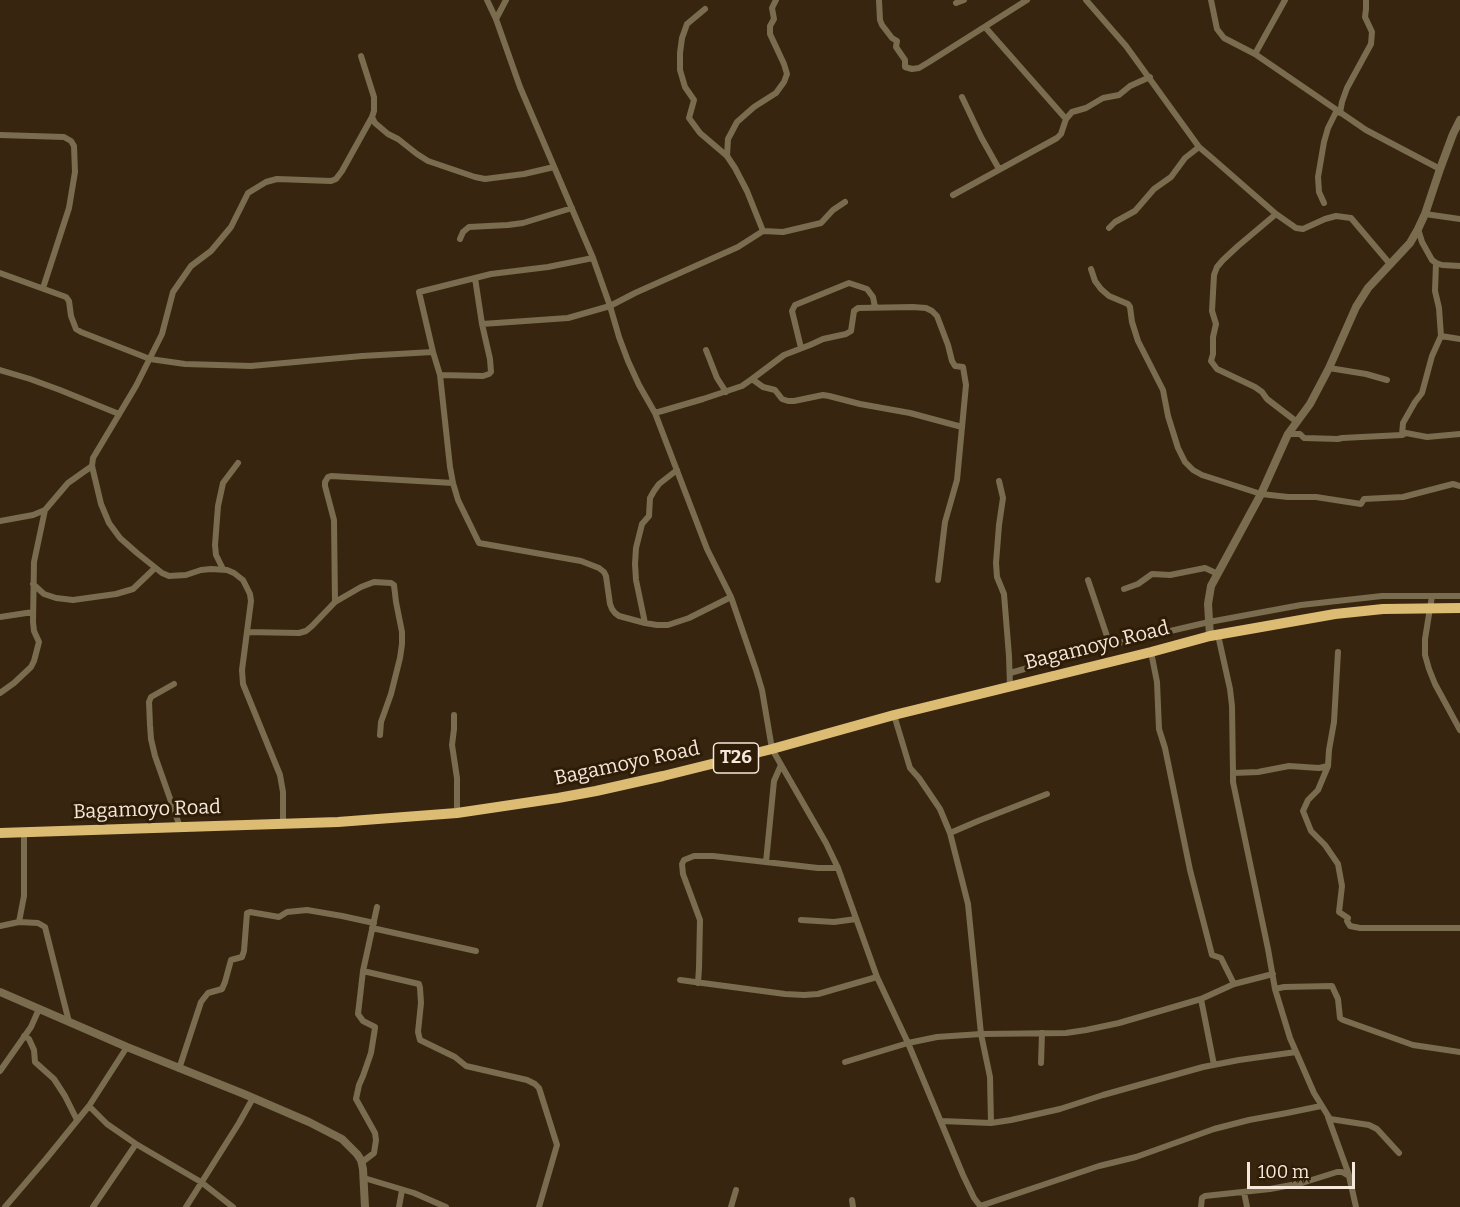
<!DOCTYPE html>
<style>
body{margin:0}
#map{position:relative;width:1460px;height:1207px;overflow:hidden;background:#382510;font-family:Bitter,serif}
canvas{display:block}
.scale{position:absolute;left:1247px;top:1162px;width:108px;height:27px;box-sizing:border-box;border:3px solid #f5e8db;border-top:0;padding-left:8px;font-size:18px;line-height:21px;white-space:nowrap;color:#f5e8db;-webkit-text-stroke:4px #2e1c07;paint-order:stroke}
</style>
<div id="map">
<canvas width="1460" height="1207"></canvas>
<div class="scale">100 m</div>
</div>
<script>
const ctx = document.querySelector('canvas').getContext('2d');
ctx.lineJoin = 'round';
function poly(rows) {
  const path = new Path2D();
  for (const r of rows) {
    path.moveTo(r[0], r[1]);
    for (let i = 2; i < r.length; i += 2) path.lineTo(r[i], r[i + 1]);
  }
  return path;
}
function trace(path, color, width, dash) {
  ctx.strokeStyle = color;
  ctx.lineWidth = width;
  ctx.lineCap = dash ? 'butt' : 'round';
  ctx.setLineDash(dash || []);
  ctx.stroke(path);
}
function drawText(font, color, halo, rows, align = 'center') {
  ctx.font = font + ' Bitter,serif';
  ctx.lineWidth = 6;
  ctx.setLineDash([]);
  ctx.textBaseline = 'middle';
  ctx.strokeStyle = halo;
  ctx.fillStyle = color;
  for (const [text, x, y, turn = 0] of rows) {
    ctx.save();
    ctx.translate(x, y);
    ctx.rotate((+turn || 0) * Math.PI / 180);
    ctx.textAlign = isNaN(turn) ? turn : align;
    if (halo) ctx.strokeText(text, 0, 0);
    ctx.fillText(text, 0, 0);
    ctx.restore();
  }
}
trace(poly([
 [487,0,496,19,520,87,593,258,610,306,619,337,628,361,639,385,655,413,707,549,731,597,756,670,762,690,772,749,826,843,838,868,877,977,908,1043,963,1175,974,1198,981,1207],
 [879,0,880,20,882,25,892,38,897,41,896,47,905,60,905,67,912,69,919,68,929,62,1027,0],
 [1086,0,1126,46,1199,147,1212,158,1276,214,1296,228,1303,229,1325,219,1336,216,1351,218,1390,264],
 [1211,0,1217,29,1224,38,1255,54,1366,130,1440,169],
 [956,3,964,0],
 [705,9,687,24,682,38,680,53,680,70,685,87,694,100,689,118,700,133,727,156,735,168,747,191,763,231],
 [496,19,506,0],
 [985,27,1066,119],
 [1255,54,1285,0],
 [361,56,374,97,374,111,372,117,375,123,388,134,398,139,417,154,428,161,475,177,485,179,524,174,554,167],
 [962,97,981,137,999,169],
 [1340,113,1342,102,1347,88,1371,44,1372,32,1365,17,1366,9,1366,0],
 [0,135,64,137,71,141,74,146,75,172,69,208,43,288],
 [727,156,728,139,737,122,754,107,776,93,784,82,787,74,784,64,770,34,770,26,774,19,772,8,776,0],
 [953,195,1057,138,1061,134,1066,119,1072,112,1086,108,1103,98,1119,95,1130,86,1150,77],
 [1324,203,1319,192,1318,177,1324,142,1328,128,1337,110],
 [1276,214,1238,246,1223,260,1217,267,1214,275,1212,311,1216,324,1213,337,1213,354,1211,361,1217,369,1255,387,1262,392,1267,399,1297,422],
 [1425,214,1460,219],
 [1109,228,1115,222,1135,211,1154,189,1171,177,1185,158,1199,147],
 [1418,229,1422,242,1432,260,1436,263,1442,265,1460,266],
 [460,239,463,232,469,227,508,225,523,223,572,208],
 [593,258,548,267,491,274,419,292,433,352,440,375,450,467,453,483,458,500,479,543,581,561,599,568,604,572,606,576,610,604,612,609,615,613,619,616,645,623,657,625,668,625,689,618,731,597],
 [1091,269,1095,281,1101,289,1109,296,1128,304,1130,307,1132,322,1138,341,1163,390,1168,416,1178,448,1185,462,1193,470,1202,475,1261,494,1288,497,1316,497,1361,504,1364,499,1403,497,1453,484,1460,486],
 [0,273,66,297,69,301,71,316,76,329,81,332,150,359,185,364,251,366,362,356,433,352],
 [482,324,568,318,610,306,635,293,738,247,763,231,783,232,821,223,833,210,845,202],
 [1441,336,1460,339],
 [801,348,792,311,795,305,849,283,867,289,873,297,875,307],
 [706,350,717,378,726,392],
 [1329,368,1366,374,1387,380],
 [0,370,30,379,60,390,119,414],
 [440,375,483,376,489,374,491,372,490,359,482,324,475,278],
 [752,379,763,387,775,390,782,399,788,401,794,401,823,395,829,396,860,404,910,413,962,427],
 [655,413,703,399,742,386,752,379,784,355,810,345,823,339,846,334,851,331,854,311,858,308,913,307,926,308,932,311,937,316,948,345,952,361,955,366,963,367,966,385,957,480,945,522,938,580],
 [1288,434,1300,434,1304,438,1338,439,1342,438,1402,435,1406,433,1427,437,1460,434],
 [1402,435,1403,423,1415,402,1422,393,1432,356,1441,336,1439,308,1435,291,1436,263],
 [999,481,1003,498,999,525,996,563,997,577,1004,594,1009,656,1010,686],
 [0,521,33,515,45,510,68,483,92,466],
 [223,569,216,555,215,545,218,506,223,483,238,463],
 [1088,580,1110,645],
 [33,584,44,594,56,598,73,600,116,594,133,589,155,568],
 [1124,589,1138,584,1152,574,1170,575,1205,568,1218,574],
 [1432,596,1425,639,1425,655,1429,669,1435,684,1460,730],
 [335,602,334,520,325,486,325,482,328,477,331,476,453,483],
 [0,617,33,612],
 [645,623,636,580,635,564,636,548,642,524,649,516,650,498,654,491,659,484,677,470],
 [247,632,299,633,306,631,312,626,335,602,361,587,374,582,391,583,394,585,396,602,402,632,402,644,400,658,391,694,381,722,380,735],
 [1218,635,1230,689,1232,706,1233,774],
 [1151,652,1157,682,1159,729,1165,748,1190,870,1212,955,1221,958,1234,984],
 [1010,673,1110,645,1209,622,1301,605,1382,596,1460,596],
 [174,684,151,697,149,702,150,725,151,739,155,756,180,827],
 [0,693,14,683,31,667,34,661,39,642,34,631,33,622,34,562,45,510],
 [454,715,454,729,452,745,457,778,457,813],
 [894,715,910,768,919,778,940,809,950,833,968,904,981,1034,990,1077,991,1123],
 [1328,766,1329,750,1334,722,1338,652],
 [283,824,283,792,280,775,243,684,242,670,251,601,250,594,243,580,234,573,227,570,211,569,201,570,186,575,169,576,162,573,137,553,120,538,109,523,101,504,92,466,93,458,136,386,162,334,173,292,191,266,211,251,231,227,248,193,266,182,277,179,331,181,336,179,342,171,372,117],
 [950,833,978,821,1047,794],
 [766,862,774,781,781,765],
 [801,920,834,922,856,919],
 [19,922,24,896,24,832],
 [0,926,19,922,38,923,45,927,69,1022],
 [372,928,476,951],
 [363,971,419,984,420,988,421,1003,418,1032,420,1040,455,1057,466,1066,527,1080,535,1084,539,1088,557,1145,539,1207],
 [680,980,785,994,804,995,818,994,877,977],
 [698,983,699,968,700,920,683,874,682,864,684,860,694,856,713,856,818,868,838,868],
 [1275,989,1284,987,1332,986,1338,999,1340,1018,1343,1020,1413,1045,1460,1052],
 [1201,999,1214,1065],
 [24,1036,29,1039,34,1050,35,1062,54,1079,65,1096,77,1120],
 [845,1062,908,1043,937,1037,981,1034,1066,1033,1086,1030,1119,1023,1201,999,1234,984,1273,974],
 [1041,1063,1042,1033],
 [179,1069,201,1002,208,993,222,989,225,982,231,960,242,957,244,951,247,913,250,912,279,917,287,912,307,910,342,916,374,923],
 [0,1071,31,1027,39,1009],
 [89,1106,107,1124,136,1144,201,1182,233,1207],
 [1328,1117,1349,1175],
 [941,1121,991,1123,1011,1120,1060,1109,1103,1095,1203,1067,1239,1060,1296,1052],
 [1399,1153,1377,1129,1369,1125,1330,1119,1314,1093,1290,1038,1275,989,1268,949,1233,782,1233,773,1258,772,1289,766,1319,768,1328,766,1318,790,1308,800,1303,811,1311,831,1325,845,1338,864,1342,886,1339,912,1348,918,1347,921,1350,926,1360,928,1460,928],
 [361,1163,374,1153,376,1140,375,1133,356,1099,359,1085,363,1076,371,1053,375,1028,375,1027,363,1021,358,1014,363,971,377,907],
 [364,1178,414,1193,446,1207],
 [1244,1192,1247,1207],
 [852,1200,853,1207],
 [980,1206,1099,1166,1136,1157,1214,1129,1249,1120,1287,1113,1321,1106],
 [5,1207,46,1159,89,1106,127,1047],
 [93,1207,136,1144],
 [186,1207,239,1123,253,1098],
 [399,1207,402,1190],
 [731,1207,736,1190],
 [1201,1207,1202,1198,1205,1196,1270,1189,1302,1183,1337,1172,1342,1172,1349,1176,1356,1207]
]), '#7a6c4e', 6);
trace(poly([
 [1210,636,1208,604,1211,586,1261,494,1288,434,1310,404,1329,368,1356,307,1368,288,1410,243,1418,229,1425,214,1440,169,1453,134,1460,120],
 [0,992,127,1047,244,1094,309,1122,342,1139,357,1154,361,1160,363,1169,365,1207]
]), '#7a6c4e', 8);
trace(poly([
 [0,833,338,822,457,813,558,798,596,791,663,776,772,749,894,715,1151,652,1210,636,1335,614,1383,609,1460,608]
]), '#dcbc73', 10);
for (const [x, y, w] of [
 [736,758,45]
]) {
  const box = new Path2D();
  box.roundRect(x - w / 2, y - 15, w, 30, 4.5);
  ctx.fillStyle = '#2e1c07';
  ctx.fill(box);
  trace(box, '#f5e8db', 1.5);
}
drawText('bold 18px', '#f5e8db', null, [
 ["T26",736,758]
]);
drawText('20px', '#f5e8db', '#2e1c07', [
 ["Bagamoyo Road",1097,646,-14],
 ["Bagamoyo Road",627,764,-12],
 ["Bagamoyo Road",147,810,-2]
]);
</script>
